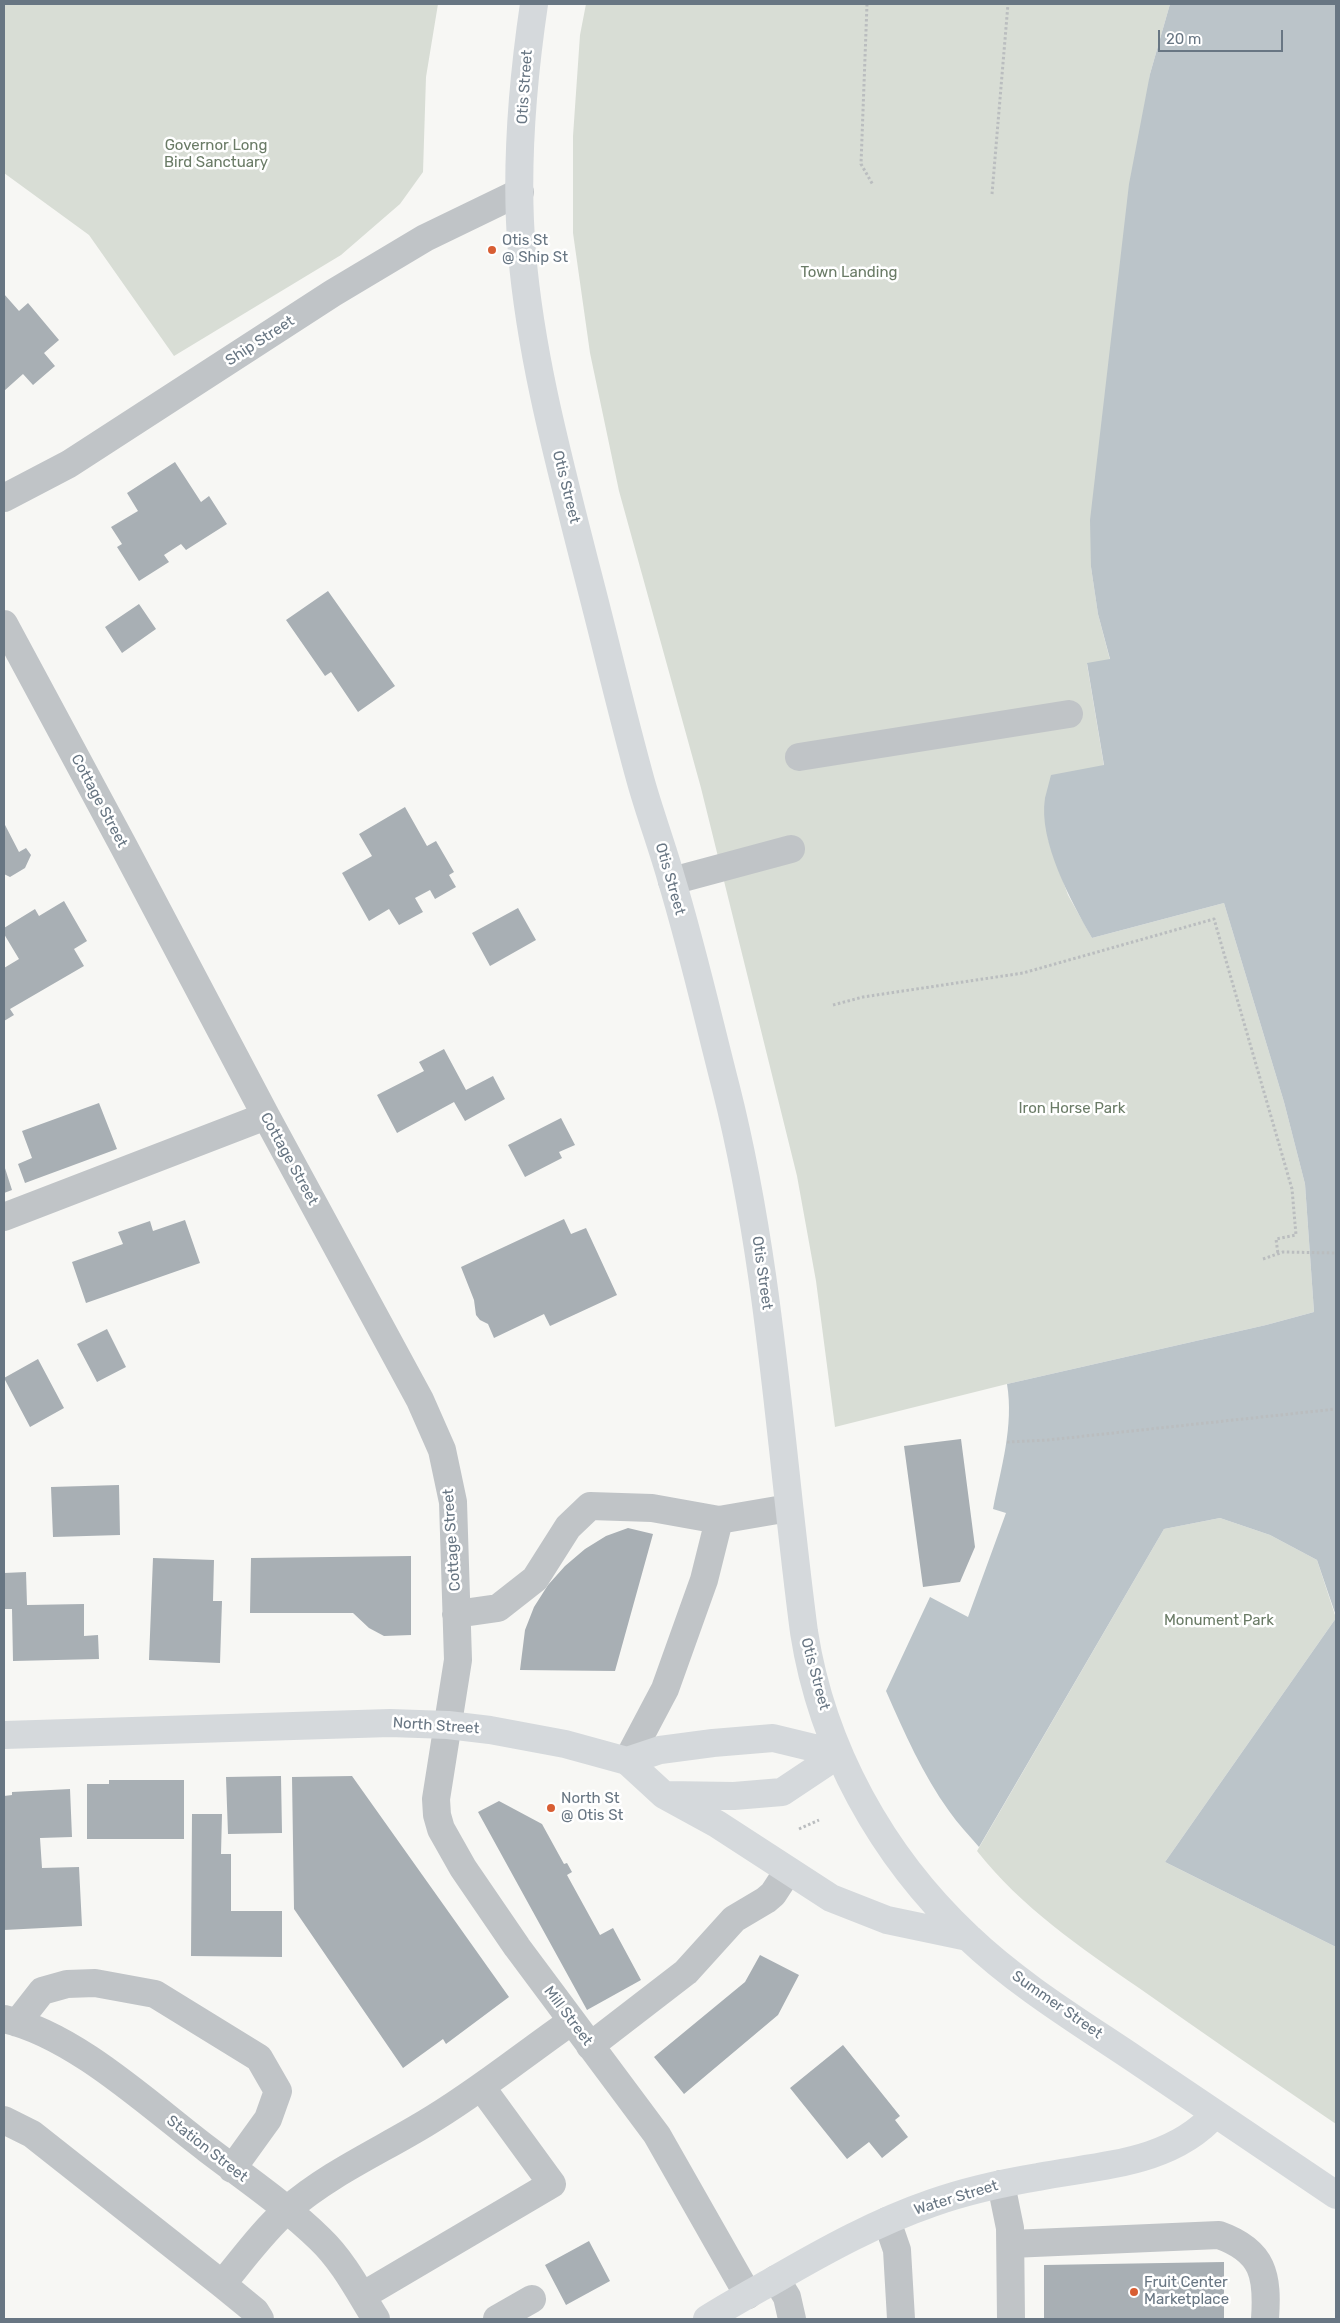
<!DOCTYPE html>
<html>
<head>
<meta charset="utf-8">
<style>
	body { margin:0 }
	#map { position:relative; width:1340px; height:2323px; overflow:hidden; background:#f7f7f4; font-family:Rubik,sans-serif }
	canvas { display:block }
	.frame { position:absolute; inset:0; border:5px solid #687683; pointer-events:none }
	.scale { position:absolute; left:1158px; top:30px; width:125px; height:22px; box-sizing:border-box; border:2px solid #687683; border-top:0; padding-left:6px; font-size:15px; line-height:18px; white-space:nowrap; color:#687683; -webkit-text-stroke:4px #fff; paint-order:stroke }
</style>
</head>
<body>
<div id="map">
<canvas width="1340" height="2323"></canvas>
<div class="frame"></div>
<div class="scale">20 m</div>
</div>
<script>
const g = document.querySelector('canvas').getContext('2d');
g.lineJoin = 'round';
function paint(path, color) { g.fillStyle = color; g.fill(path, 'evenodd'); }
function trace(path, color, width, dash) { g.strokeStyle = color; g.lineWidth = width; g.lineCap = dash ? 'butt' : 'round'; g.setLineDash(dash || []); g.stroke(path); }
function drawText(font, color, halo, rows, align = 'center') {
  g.font = font + ' Rubik,sans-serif'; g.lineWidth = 5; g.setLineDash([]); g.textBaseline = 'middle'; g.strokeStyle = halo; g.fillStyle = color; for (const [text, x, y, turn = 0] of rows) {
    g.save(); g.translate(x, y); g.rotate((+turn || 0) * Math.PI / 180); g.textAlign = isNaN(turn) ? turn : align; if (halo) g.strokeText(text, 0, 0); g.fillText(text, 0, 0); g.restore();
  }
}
paint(new Path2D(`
	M 4,4 L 438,4 L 426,77 L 423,172 L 400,204 L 341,255 L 174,356 L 89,235 L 4,173 Z
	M 586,4 L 1170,4 L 1150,74 L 1091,567 L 1098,614 L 1110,660 L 1087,664 L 1104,766 L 1048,839 L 1068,895 L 1092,938 L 1224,903 L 1284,1102 L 1305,1184 L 1314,1312 L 1266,1325 L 1007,1384 L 835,1427 L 816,1281 L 797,1176 L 701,788 L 619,491 L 590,353 L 573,233 L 573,136 L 580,35 Z
	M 1220,1518 L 1270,1535 L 1317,1560 L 1336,1618 L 1165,1862 L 1336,1947 L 1336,2124 C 1270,2079 1204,2034 1139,1988 C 1081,1948 1021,1907 977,1851 L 1164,1529 Z`), '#d8ddd5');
paint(new Path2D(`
	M 1170,4 L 1336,4 L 1336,1616 L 1317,1560 L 1270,1535 L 1220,1518 L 1164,1529 L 979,1847 C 969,1835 958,1824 949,1811 C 923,1775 904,1732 886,1691 L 930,1597 L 968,1617 L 1006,1513 L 993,1509 C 1001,1468 1014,1426 1007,1384 L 1266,1325 L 1314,1312 L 1305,1184 L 1284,1102 L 1224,903 L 1092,938 C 1071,901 1038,841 1045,798 C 1047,790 1049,783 1051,775 L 1104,765 L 1087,663 L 1110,659 L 1098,614 L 1091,567 L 1090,520 L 1129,184 L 1150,74 Z
	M 1336,1618 L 1336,1947 L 1165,1862 Z`), '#bbc4c9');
paint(new Path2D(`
	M 4,294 L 19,311 L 28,303 L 59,340 L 44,353 L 55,366 L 33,385 L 23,374 L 4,391 Z
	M 175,462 L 201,502 L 209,496 L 227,524 L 186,550 L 181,544 L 164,555 L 169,562 L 139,581 L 117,547 L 122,544 L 111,527 L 138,511 L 127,493 Z
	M 328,591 L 395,686 L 358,712 L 331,672 L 325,676 L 286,620 Z
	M 139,604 L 156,629 L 122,653 L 105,627 Z
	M 405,807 L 427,846 L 436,841 L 454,872 L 449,875 L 456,887 L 435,899 L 430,890 L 415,898 L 423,912 L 399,925 L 389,909 L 369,921 L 342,873 L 372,856 L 359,834 Z
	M 4,823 L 19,852 L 26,848 L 31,855 L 25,868 L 10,877 L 4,874 Z
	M 64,901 L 87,941 L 74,949 L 84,966 L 10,1009 L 14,1015 L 4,1021 L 4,968 L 19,959 L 4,934 L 4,928 L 35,909 L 39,916 Z
	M 518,908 L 536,940 L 490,966 L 472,933 Z
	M 444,1049 L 466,1090 L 493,1076 L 505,1099 L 465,1121 L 454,1102 L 397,1133 L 377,1095 L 424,1071 L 419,1062 Z
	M 99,1103 L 117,1149 L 25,1183 L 18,1164 L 32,1158 L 22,1131 Z
	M 561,1118 L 575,1145 L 559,1152 L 562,1158 L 525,1177 L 508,1145 Z
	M 4,1165 L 12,1190 L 4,1193 Z
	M 564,1219 L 571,1234 L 586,1228 L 617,1295 L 550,1326 L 544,1314 L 494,1338 L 488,1324 L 480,1320 L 476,1315 L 474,1300 L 461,1267 Z
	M 185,1220 L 200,1263 L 86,1303 L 72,1262 L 123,1244 L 118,1232 L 150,1221 L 153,1231 Z
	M 107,1329 L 126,1367 L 97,1382 L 77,1344 Z
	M 38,1359 L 64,1408 L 30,1427 L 4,1378 Z
	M 961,1439 L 975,1547 L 960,1582 L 923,1587 L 904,1446 Z
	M 119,1485 L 120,1535 L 53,1537 L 51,1487 Z
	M 628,1528 L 653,1534 L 615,1671 L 520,1670 L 525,1630 L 534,1607 L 548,1585 L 565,1566 L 585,1549 L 606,1536 Z
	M 411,1556 L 411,1635 L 384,1636 L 369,1628 L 353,1613 L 250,1613 L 251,1558 Z
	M 153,1558 L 214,1560 L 213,1601 L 222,1601 L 220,1663 L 149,1660 Z
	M 26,1572 L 27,1605 L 84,1604 L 84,1636 L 98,1635 L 99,1659 L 13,1661 L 12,1609 L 4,1609 L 4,1573 Z
	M 281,1776 L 282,1833 L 228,1834 L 226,1777 Z
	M 352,1776 L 509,1997 L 446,2044 L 443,2039 L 403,2068 L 294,1909 L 292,1777 Z
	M 109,1780 L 184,1780 L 184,1839 L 87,1839 L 87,1784 L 109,1784 Z
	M 70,1789 L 72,1837 L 40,1838 L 42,1868 L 79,1867 L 82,1926 L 4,1930 L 4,1796 L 12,1795 L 12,1792 Z
	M 499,1801 L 542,1824 L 564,1864 L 567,1863 L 572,1872 L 567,1875 L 600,1935 L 613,1928 L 641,1980 L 587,2010 L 478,1812 Z
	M 192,1814 L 222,1814 L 221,1854 L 231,1854 L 231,1911 L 282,1911 L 282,1957 L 191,1956 Z
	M 760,1955 L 799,1975 L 778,2015 L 684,2094 L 654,2057 L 745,1982 Z
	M 843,2045 L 900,2116 L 895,2120 L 908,2137 L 882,2158 L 869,2142 L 847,2159 L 790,2088 Z
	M 589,2241 L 610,2281 L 566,2305 L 545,2265 Z
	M 1224,2262 L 1224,2319 L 1044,2319 L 1044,2265 Z`), '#a8afb4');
trace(new Path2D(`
	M 867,4 L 861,164 L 873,185
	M 992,194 L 1008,4
	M 833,1005 L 863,997 L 1023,973 L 1214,919 L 1292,1189 L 1296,1235 L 1276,1239 L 1278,1254
	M 1263,1259 L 1283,1252 L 1336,1253
	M 1007,1442 L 1048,1440 L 1336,1409
	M 799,1829 L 819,1820`), '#babdbf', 3, [2.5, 2.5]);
trace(new Path2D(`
	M 4,498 L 69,464 L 333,293 L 425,238 L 520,192
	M 4,624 L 124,847 L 266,1116 L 420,1400 L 442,1450 L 453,1502 L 458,1660 L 436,1799 L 437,1815 L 441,1829 L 463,1868 L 517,1947 L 657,2135 L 748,2295
	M 799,757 L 1069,714
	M 672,881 L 791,849
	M 4,1217 L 266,1116
	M 456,1614 L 498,1608 L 535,1579 L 568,1527 L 590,1506 L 652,1508 L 719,1520 L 789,1508
	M 627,1761 L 665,1689 L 704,1580 L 719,1520
	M 4,2019 C 75,2035 149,2105 207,2149 C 245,2178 285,2205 320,2239 C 344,2262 359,2292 376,2319
	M 17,2023 L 42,1991 L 67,1984 L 95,1983 L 155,1994 L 259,2058 L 278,2091 L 268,2119 L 232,2169
	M 590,2046 L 686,1972 L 734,1919 L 766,1900 L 773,1894 L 788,1871
	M 4,2120 L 32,2134 L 222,2284 L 255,2311 L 260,2319
	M 1001,2184 L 1010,2228 L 1011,2319
	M 887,2221 L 897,2250 L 901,2319
	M 1011,2244 L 1219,2235 C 1264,2251 1268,2276 1265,2319
	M 776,2279 L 787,2297 L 792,2319
	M 222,2284 C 243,2259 263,2231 287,2210 C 328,2174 380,2151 426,2123 C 477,2093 523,2055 572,2021
	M 362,2296 L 552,2184 L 482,2088
	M 497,2319 L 532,2299`), '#c0c4c7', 28);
trace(new Path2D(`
	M 534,4 C 522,85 515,171 522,253 C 531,359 559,461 585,564 C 604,636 621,710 641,782 C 650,814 662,846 671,878 C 692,947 708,1018 726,1088 C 771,1266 780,1450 804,1632 C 822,1748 882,1856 967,1936 C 1017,1984 1078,2021 1136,2060 C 1202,2105 1269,2150 1336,2195
	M 4,1735 L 390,1723 L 448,1725 L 490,1730 L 565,1744 L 627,1761 L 664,1795 L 717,1824 L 831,1898 L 887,1920 L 968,1937
	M 627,1761 L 660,1750 L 713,1743 L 773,1738 L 839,1754
	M 666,1795 L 734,1796 L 782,1792 L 839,1754
	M 707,2319 C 729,2305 753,2292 776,2279 C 826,2250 877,2222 932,2203 C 966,2191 1002,2183 1038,2177 C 1100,2165 1171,2164 1215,2114`), '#d5d9dc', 28);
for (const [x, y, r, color] of [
	[492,250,5,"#d85e33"],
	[551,1808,5,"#d85e33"],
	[1134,2292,5,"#d85e33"]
]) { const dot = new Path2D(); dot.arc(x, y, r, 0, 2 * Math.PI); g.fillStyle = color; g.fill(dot); trace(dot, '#fff', 2); }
drawText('15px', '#687683', '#fff', [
	["Otis Street",525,87,-86],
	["Ship Street",260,341,-33],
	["Otis Street",566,487,76],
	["Cottage Street",99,801,62],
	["Otis Street",670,879,74],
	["Cottage Street",289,1159,61],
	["Otis Street",762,1273,82],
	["Cottage Street",452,1540,-94],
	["Otis Street",815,1674,75],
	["North Street",436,1726,4],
	["Summer Street",1057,2005,35],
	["Mill Street",568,2016,53],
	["Station Street",207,2149,38],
	["Water Street",956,2198,-17]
]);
drawText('15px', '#6a7b66', '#fff', [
	["Governor Long",216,146],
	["Bird Sanctuary",216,163],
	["Town Landing",849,273],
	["Iron Horse Park",1072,1109],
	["Monument Park",1219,1621]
]);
drawText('15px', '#687683', '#fff', [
	["Otis St",502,241],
	["@ Ship St",502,258],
	["North St",561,1799],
	["@ Otis St",561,1816],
	["Fruit Center",1144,2283],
	["Marketplace",1144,2300]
], 'left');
</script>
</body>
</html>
